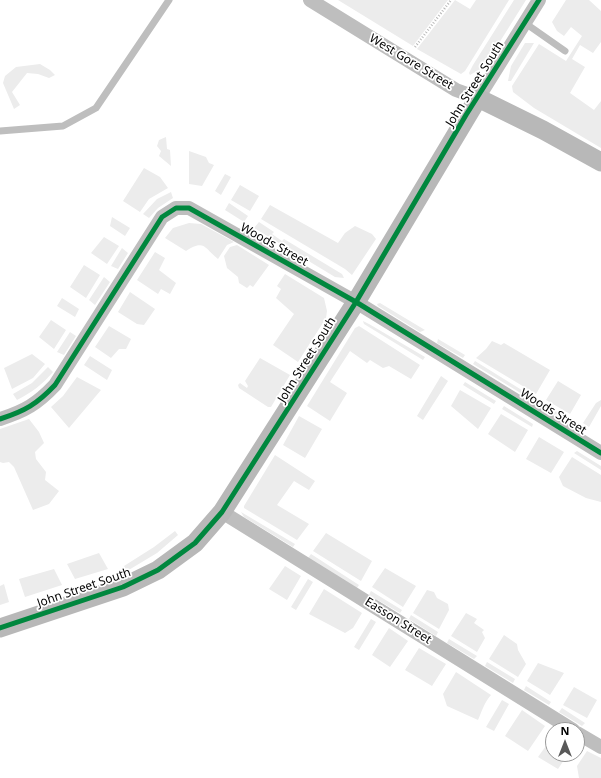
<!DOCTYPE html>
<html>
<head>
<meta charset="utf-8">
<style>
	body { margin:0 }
	#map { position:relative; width:601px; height:778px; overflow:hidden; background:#fff; font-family:"Noto Sans",sans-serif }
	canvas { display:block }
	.north { position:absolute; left:545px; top:722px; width:40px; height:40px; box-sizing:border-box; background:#fff; border:1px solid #999; border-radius:50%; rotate:0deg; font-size:11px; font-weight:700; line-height:16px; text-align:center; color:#000 }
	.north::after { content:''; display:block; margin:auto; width:14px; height:18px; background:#595959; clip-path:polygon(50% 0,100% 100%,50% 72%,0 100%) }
</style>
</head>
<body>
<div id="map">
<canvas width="601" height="778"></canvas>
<div class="north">N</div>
</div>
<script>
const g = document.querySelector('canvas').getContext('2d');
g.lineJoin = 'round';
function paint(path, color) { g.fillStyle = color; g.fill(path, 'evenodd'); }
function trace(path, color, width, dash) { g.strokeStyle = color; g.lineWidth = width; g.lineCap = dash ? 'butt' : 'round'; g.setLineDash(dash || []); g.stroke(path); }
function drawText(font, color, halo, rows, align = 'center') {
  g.font = font + ' "Noto Sans",sans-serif'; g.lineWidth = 3.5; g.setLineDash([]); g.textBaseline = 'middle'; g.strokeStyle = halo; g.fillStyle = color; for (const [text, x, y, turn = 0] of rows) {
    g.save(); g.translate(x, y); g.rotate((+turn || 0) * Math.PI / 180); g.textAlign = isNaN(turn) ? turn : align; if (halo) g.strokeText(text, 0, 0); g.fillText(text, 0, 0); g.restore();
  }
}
paint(new Path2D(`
	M 338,0 L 448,0 L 413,46 Z
	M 455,0 L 470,9 L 476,0 L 509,0 L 465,71 L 461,74 L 417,49 Z
	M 514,0 L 526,0 L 484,67 L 470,75 L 469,73 L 473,65 Z
	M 566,0 L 589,0 L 601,11 L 601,42 L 593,53 L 580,45 L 572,59 L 585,67 L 570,93 L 594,110 L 601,101 L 601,148 L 534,108 L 513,92 L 512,86 L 539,44 L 566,61 L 582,36 L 571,27 L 564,36 L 557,31 L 552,22 Z
	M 525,43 L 534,43 L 511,81 L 508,81 L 511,66 Z
	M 40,64 L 50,70 L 55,75 L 49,78 L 38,74 L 27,73 L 12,92 L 20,105 L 14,109 L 3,83 L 5,76 L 16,67 Z
	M 166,137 L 167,149 L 170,150 L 171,166 L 159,156 L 161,151 L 157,146 L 159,140 Z
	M 189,151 L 206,157 L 209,163 L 214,165 L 202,186 L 189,184 Z
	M 144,168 L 160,177 L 168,188 L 149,199 L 140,212 L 123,201 Z
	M 225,174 L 231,177 L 221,195 L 215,191 Z
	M 240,185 L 259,196 L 250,211 L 231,200 Z
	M 171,192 L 173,198 L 158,208 L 149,218 L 143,214 L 157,199 Z
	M 229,203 L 248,216 L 244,222 L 225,210 Z
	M 270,205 L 338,243 L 345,233 L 355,226 L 372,234 L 376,239 L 352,275 L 345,269 L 261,219 Z
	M 112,217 L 130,228 L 125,236 L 110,226 Z
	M 259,222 L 274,232 L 272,234 L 282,241 L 284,239 L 342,274 L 344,278 L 335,277 L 254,228 Z
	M 189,223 L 201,224 L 234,242 L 227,245 L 218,259 C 204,248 205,239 186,251 L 165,238 L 173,228 Z
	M 104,237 L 119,246 L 107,264 L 91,253 Z
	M 237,245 L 269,265 L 253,287 L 250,285 L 247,288 L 239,283 L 238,277 L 227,268 L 224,256 L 230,247 Z
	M 122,248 L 128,253 L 118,269 L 111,266 Z
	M 155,252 L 165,258 L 159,270 L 176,283 L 170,294 L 161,289 L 158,294 L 137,280 Z
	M 84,265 L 100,275 L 86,298 L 70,287 Z
	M 285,274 L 324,298 L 327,311 L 326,318 L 298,362 L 273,345 L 294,314 L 276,298 L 281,289 L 277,286 Z
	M 104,277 L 110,282 L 95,305 L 89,300 Z
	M 130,292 L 155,309 L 144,325 L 137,324 L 118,312 Z
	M 62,298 L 79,309 L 75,317 L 57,306 Z
	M 380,303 L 425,330 L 420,332 L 378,306 L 377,304 Z
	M 51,320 L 66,330 L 54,349 L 39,337 Z
	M 363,321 L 369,324 L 425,357 L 423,360 L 364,324 Z
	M 109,326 L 131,339 L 126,349 L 119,349 L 111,358 L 95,347 Z
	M 359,326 L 420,365 L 411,379 L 389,366 L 383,368 L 370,360 L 367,363 L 350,351 L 330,382 L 347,393 L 330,421 L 307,406 L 355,328 Z
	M 70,332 L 76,336 L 64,355 L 57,352 Z
	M 438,339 L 465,355 L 463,358 L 437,343 Z
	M 492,341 L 501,345 L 504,343 L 550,370 L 536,394 L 476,358 L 486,349 Z
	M 32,354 L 45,364 L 33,378 L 12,389 L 4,368 Z
	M 90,356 L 112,370 L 107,380 L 84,365 Z
	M 260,358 L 290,375 L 271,407 L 268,407 L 239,388 L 238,385 L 240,383 L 247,388 L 248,386 L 245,381 Z
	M 475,361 L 533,397 L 532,400 L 473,364 Z
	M 48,367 L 53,372 C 43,384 31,393 17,400 L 13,394 L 32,383 Z
	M 441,376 L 448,381 L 423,420 L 417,416 Z
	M 77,377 L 101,390 L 69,428 L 51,407 L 63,396 Z
	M 558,381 L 581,395 L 570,414 L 546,400 Z
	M 465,382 L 496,401 L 494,404 L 463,385 Z
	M 460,390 L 491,408 L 478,429 L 451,406 Z
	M 601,400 L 601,406 L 589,427 L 583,423 L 596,403 Z
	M 544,404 L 568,419 L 566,422 L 542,407 Z
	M 504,406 L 533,424 L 532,427 L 502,409 Z
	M 501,414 L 528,430 L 515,452 L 488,434 Z
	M 299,416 L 322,429 L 305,458 L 283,445 Z
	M 29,419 L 39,432 L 44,443 L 35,452 L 36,459 L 46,472 L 45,480 L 59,491 L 49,504 L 33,510 L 14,467 L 9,462 L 3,463 L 0,462 L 0,429 Z
	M 539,437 L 564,452 L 551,473 L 526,459 Z
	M 577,451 L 601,466 L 601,470 L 574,453 Z
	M 275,455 L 315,481 L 309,490 L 294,481 L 277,505 L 309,524 L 297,540 L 244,508 L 244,506 Z
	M 572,457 L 601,475 L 601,502 L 586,498 L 563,486 L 559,477 Z
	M 241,512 L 295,544 L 293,547 L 244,517 Z
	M 175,531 L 178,535 L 157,553 L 127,571 L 124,566 L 154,547 Z
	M 326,533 L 372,561 L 361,581 L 313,551 Z
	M 99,553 L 108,569 L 75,579 L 67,564 Z
	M 311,554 L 359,585 L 357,588 L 308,558 Z
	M 285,566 L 301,576 L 287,600 L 269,589 Z
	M 385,568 L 416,586 L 403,607 L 372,587 Z
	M 54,569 L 62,585 L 25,597 L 19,579 Z
	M 308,579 L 313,582 L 296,610 L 291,607 Z
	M 4,584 L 9,602 L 0,605 L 0,586 Z
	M 324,589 L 362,613 L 353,628 L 345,633 L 309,614 Z
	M 427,590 L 434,592 L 437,598 L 448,604 L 449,610 L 439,629 L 413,613 Z
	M 371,591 L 402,610 L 400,613 L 369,595 Z
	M 466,613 L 477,619 L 474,623 L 484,630 L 482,632 L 485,638 L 477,652 L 451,636 Z
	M 411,615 L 438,632 L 436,636 L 409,619 Z
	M 371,619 L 376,622 L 359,650 L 354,647 Z
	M 389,628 L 408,641 L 390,667 L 372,655 Z
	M 504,635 L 517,644 L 518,650 L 526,664 L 518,677 L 489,659 Z
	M 449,639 L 477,656 L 474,659 L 447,643 Z
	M 419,648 L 446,664 L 432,686 L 405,670 Z
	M 487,662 L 515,679 L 513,683 L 485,666 Z
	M 538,663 L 564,673 L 550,695 L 527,681 Z
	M 456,672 L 491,695 C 484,703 482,711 478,720 L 447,706 L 443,694 Z
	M 526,686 L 551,702 L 549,705 L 524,690 Z
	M 574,687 L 597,700 L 587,718 L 563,705 Z
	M 502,700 L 509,704 L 494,731 L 486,727 Z
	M 562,708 L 585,723 L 582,726 L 559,712 Z
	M 522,710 L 545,726 L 528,751 L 505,736 Z
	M 553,736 L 553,754 L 568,754 L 558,769 L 538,757 Z
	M 587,751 L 601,758 L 601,778 L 579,778 L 577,766 Z`), '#ececec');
trace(new Path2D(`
	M 415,47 L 451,0`), '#b9b9b9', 2.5, [1, 2]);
trace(new Path2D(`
	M 525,23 L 565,51
	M 0,131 L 63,126 L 96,108 L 169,0`), '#bebebe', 7);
trace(new Path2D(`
	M 310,0 L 456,90 L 478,98 L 539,0
	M 0,419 C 25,411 37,404 55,385 L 162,217 L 176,208 L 189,208 L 356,302 L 601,453
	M 222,512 L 573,730
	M 577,733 L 601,747`), '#bebebe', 14);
trace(new Path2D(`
	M 0,628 L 123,587 L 158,570 L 195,543 L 222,512 L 308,377 L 356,302 L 478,98 L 543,130 L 601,162`), '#b8b8b8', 19);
trace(new Path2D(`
	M 0,419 C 25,411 37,404 55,385 L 162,217 L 176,208 L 189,208 L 356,302 L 601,453
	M 0,628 L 123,587 L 158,570 L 195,543 L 222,512 L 356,302 L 466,115 L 539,0`), '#00873e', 5);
drawText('12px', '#000', '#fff', [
	["West Gore Street",411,62,31],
	["John Street South",475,84,-58],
	["Woods Street",274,245,29],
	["John Street South",307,360,-58],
	["Woods Street",553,412,32],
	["John Street South",84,588,-19],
	["Easson Street",398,621,32]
]);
</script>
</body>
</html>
